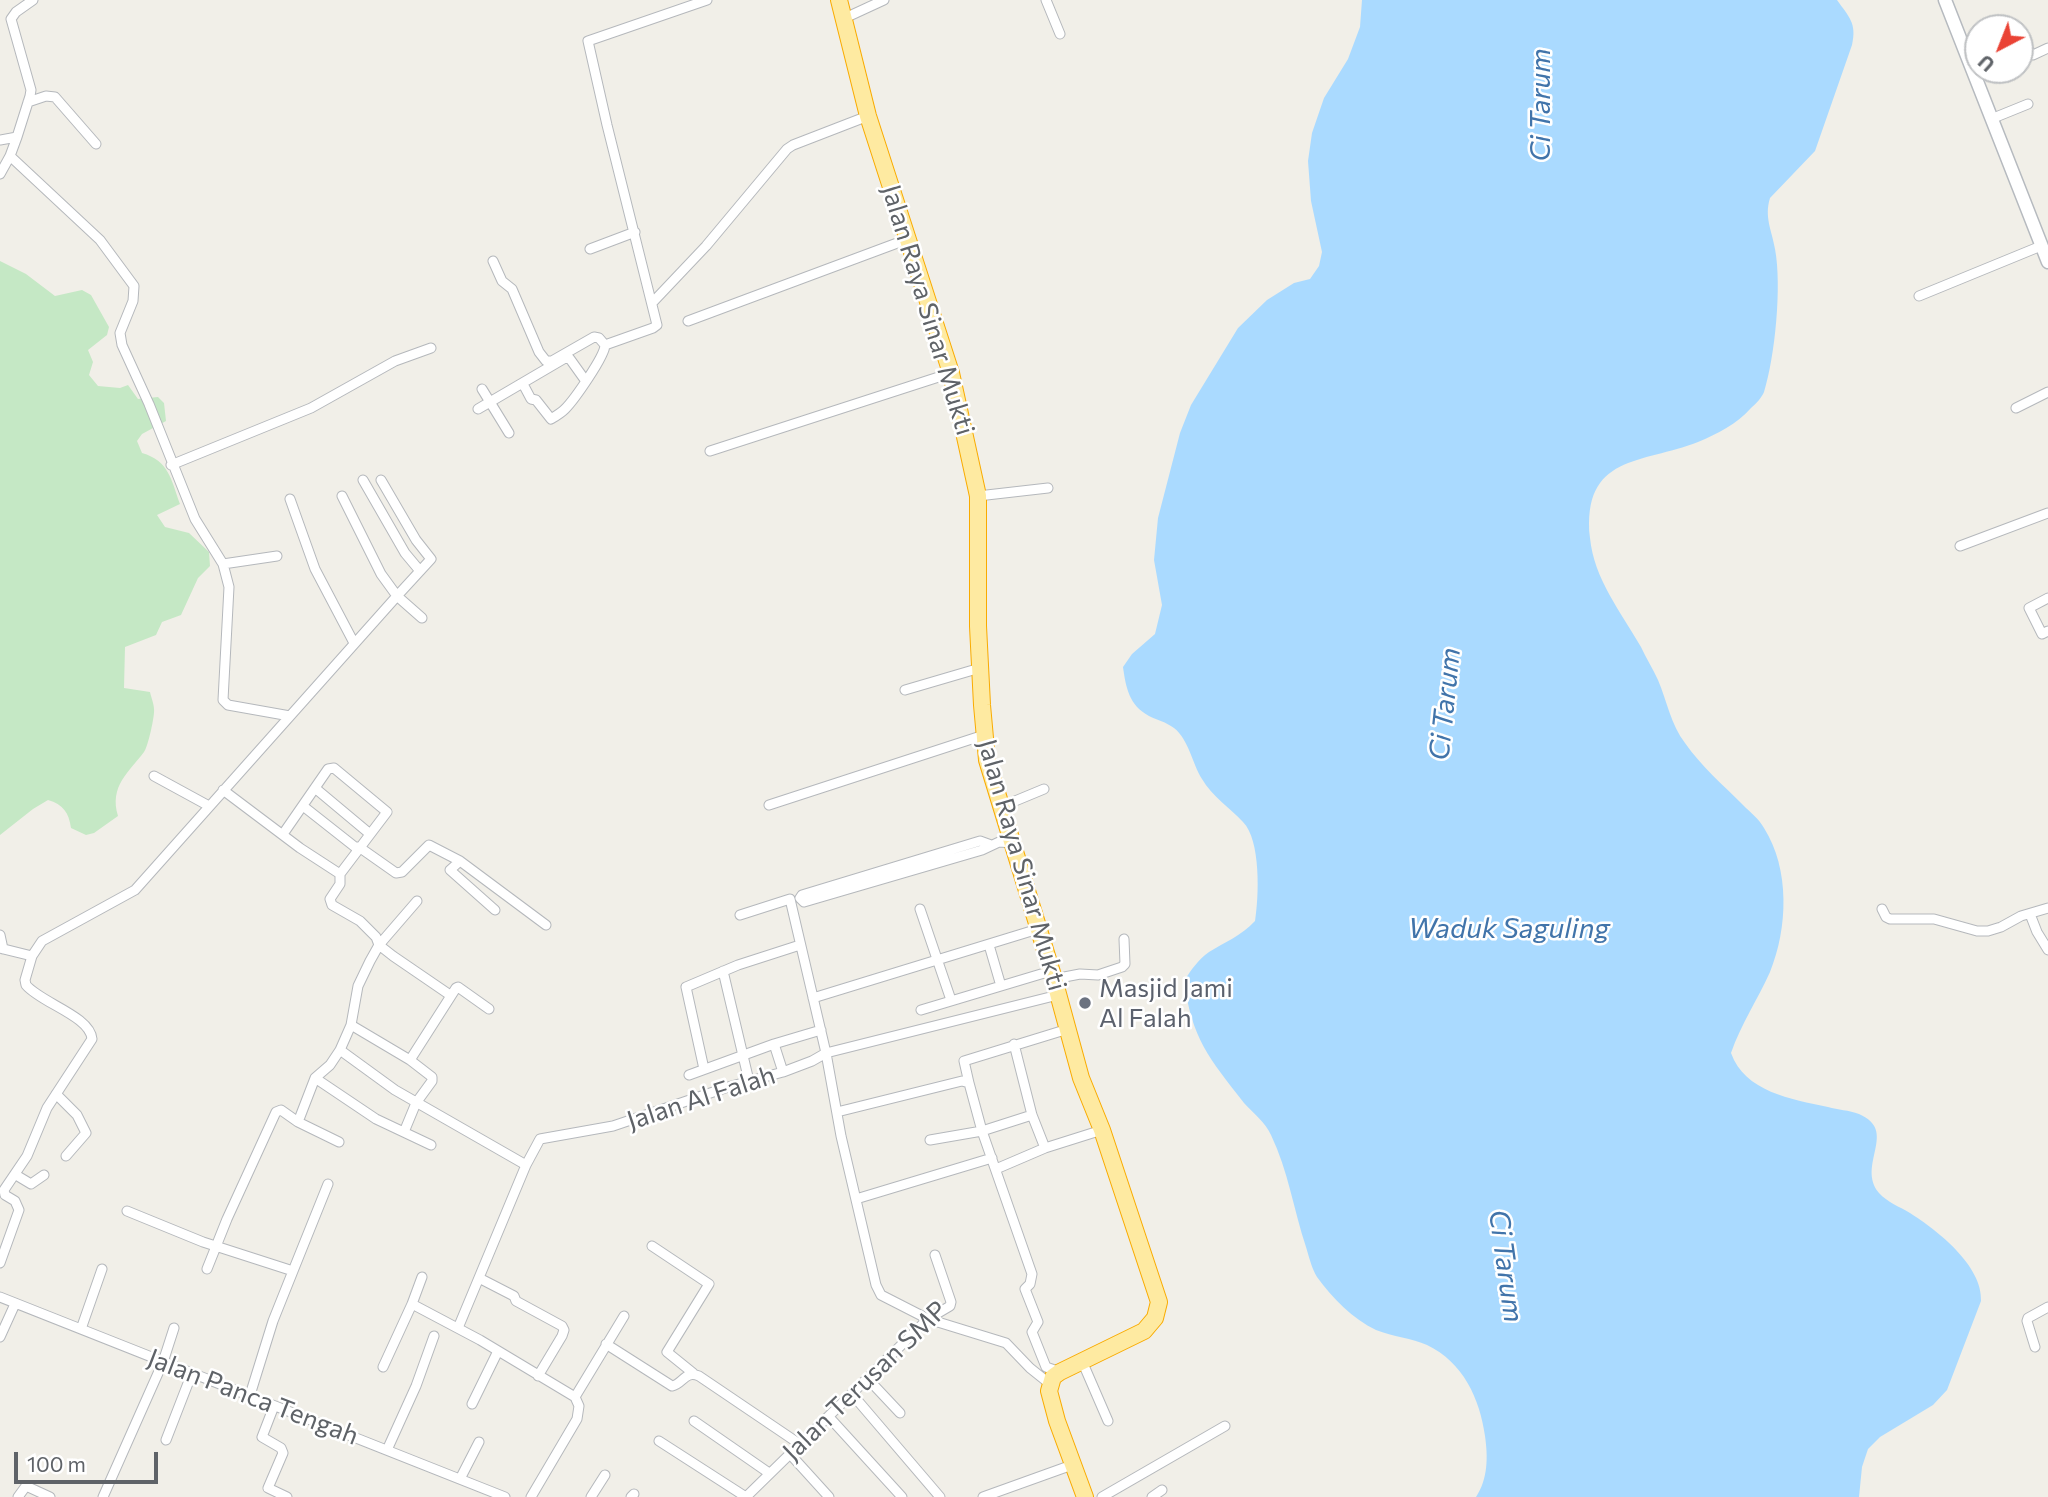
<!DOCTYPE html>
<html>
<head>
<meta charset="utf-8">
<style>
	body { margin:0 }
	#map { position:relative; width:2048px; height:1497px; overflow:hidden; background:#f1efe8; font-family:Commissioner,sans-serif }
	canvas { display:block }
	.north { position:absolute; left:1964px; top:14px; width:70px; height:70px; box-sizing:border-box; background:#fff; border:2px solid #bfc1c3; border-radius:50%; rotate:222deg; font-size:19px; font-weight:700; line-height:28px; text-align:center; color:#5f6368 }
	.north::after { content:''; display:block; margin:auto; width:24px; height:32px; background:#ea4335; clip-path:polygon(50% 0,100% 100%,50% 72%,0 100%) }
	.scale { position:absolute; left:14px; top:1452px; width:144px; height:32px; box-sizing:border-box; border:4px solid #5f6368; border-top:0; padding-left:9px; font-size:21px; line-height:24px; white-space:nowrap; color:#5f6368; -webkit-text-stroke:5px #fff; paint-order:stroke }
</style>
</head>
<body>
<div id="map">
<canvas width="2048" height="1497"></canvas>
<div class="north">U</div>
<div class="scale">100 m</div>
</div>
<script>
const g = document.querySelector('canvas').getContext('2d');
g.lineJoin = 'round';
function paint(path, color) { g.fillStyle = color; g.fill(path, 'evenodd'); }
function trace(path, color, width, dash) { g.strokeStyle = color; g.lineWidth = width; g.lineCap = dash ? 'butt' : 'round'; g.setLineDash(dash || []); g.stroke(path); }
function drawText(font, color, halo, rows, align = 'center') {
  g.font = font + ' Commissioner,sans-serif'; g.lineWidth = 5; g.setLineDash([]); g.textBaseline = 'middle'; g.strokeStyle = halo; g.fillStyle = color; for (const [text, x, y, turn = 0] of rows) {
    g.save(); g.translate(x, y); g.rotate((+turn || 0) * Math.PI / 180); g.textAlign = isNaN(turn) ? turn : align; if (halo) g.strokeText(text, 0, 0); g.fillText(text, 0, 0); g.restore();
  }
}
paint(new Path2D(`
	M 0,261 L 26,274 L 55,296 L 82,290 L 91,295 L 109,327 L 107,335 L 88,350 L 93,362 L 89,375 L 98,386 L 120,388 L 128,385 L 138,399 L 158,397 L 164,403 L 166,421 L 142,434 L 137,441 L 142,453 C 169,461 171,479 180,504 L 157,515 L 165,527 L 189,533 L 209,552 L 210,566 L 198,578 L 181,615 L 162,622 L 156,635 L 125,647 L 124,688 L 150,692 C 151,697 154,704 154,709 C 155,715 148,747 144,752 C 129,772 109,786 118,816 L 94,833 L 86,835 L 71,828 C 69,813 63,804 48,800 L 33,809 L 0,835 Z`), '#c5e8c5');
paint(new Path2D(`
	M 1362,0 L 1837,0 C 1849,17 1857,23 1852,45 L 1815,151 L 1770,198 C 1764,217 1772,231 1775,249 C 1782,286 1775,357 1764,392 C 1762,397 1756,404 1751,408 C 1737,424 1717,434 1698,442 C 1642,464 1582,454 1590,538 C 1594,579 1621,612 1641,647 C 1646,658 1653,669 1658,680 C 1667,701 1671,725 1685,743 C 1701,766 1723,785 1743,805 C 1750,812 1759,819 1764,828 C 1790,869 1788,928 1770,972 C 1758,999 1741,1024 1731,1053 C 1745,1092 1791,1099 1828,1107 C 1838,1110 1849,1110 1859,1114 C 1899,1131 1856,1165 1879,1193 C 1887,1202 1900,1207 1910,1213 C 1937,1230 1983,1266 1981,1301 L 1947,1390 L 1933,1405 L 1880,1437 L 1868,1449 L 1862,1467 L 1859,1497 L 1476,1497 C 1488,1479 1488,1457 1485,1436 C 1480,1399 1463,1362 1427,1345 C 1412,1338 1393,1337 1376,1330 C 1353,1319 1332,1298 1317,1277 C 1312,1269 1309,1257 1306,1247 C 1294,1211 1288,1170 1271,1135 C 1265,1122 1254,1114 1244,1103 C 1209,1058 1192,1039 1184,981 C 1191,970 1198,960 1209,952 C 1225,942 1241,936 1255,921 C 1259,897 1261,840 1243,822 C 1230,808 1212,796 1202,779 C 1192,763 1189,740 1174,728 C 1166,722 1157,720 1149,716 C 1129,705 1126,688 1123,667 L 1132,654 L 1155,634 L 1162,605 L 1154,560 L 1158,518 L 1180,433 L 1191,405 L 1238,328 L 1267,300 L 1294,283 L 1310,279 L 1319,266 L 1322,252 L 1311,201 L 1308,161 L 1312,133 L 1324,98 L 1348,59 L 1360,27 Z`), '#aadaff');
const minor = new Path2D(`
	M 1046,0 L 1060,34
	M 845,18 L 884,0
	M 2020,48 L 2026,45 L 2031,54 L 2033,55 L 2048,48
	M 28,102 L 46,96 L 55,97 L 96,144
	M 1991,119 L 2028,104
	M 17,137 L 10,156 L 100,240 L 134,286 L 133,301 L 120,333 L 122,345 L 149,404 L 195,519 L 223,564 L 229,587 L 223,700 L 228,705 L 290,716
	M 0,140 L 17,137 L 30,96 L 31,90 L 11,19 L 16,12 L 33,0
	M 0,174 L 10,156
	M 590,249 L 635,232
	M 493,261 L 502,281 L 512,289 L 539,352 L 546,361 L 552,361 L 594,337 L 599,338 L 605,345 C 605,356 574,400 565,409 C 561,413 556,416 551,419 L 536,400 L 531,399 L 523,384
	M 1919,296 L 2041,246
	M 652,303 L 706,246 L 787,149 L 793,145 L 868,116
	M 688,321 L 908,239
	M 605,345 L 653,328 L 657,325 L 607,125 L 588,41 L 707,0
	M 482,389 L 509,433
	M 2016,408 L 2048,392
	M 478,409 L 565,358 L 570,359 L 585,380
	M 710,451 L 951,373
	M 171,465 L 311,408 L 395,361 L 431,348
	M 363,480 L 405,553 L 420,571
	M 342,496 L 381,574 L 397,596 L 431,559 L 416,540 L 381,480
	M 978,496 L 1048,488
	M 290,499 L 315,569 L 354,643
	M 1960,546 L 2048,513
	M 223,564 L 277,556
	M 2048,598 L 2029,608 L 2042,634 L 2048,631
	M 905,690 L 980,668
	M 154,776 L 209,806
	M 315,788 L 370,834
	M 223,790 L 300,848 L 340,874 L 340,884 L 330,899 L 332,905 L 360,921 L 376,937 L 379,945 L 393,956 L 450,995
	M 769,805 L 984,735
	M 303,806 L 355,847 L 359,847 L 396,873 L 402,872 L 429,845 L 460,861
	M 1003,806 L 1044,789
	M 283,834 L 328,769 L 334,768 L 387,812 L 340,874
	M 991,845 L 980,841 L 802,895 L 800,898 L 804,902 L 982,850 L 999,842 L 1013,843
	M 920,909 L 951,1000
	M 1882,909 L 1886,917 L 1890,919 L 1934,919 L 1977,931 L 1988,931 L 2001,927 L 2021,916 L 2048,908
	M 495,910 L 450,870 L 460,861 L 546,925
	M 2030,914 L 2037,932 L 2048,950
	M 740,915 L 790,899 L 826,1053 L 841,1136 L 876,1285 L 881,1295 L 928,1319 L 1006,1343 L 1030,1368 L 1050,1384
	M 0,935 L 3,949
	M 989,945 L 1001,986
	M 0,948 L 32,956
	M 723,971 L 749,1081
	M 1054,979 L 1080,974 L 1098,975 L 1122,967 L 1125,964 L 1124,939
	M 813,998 L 1038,929
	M 921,1010 L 1051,971
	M 351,1025 L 410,1060 L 456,988 L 458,987 L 489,1009
	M 774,1044 L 783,1072
	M 1014,1044 L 1032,1115 L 1045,1148
	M 340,1050 L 395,1090 L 526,1165
	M 704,1069 L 686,987 L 738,965 L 800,945
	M 689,1075 L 774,1044 L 821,1030
	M 315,1078 L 376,1119 L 431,1145
	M 969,1083 L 982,1131 L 1032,1274 L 1030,1284 L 1025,1289 L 1038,1322 L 1032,1332 L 1046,1367 L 1060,1372
	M 56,1094 L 77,1115 L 86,1133 L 66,1156
	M 837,1112 L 962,1081 L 969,1083 L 964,1061 L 1068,1029
	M 298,1122 L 339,1142
	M 404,1132 L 416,1103 L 432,1081 L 432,1077 L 410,1060
	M 930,1140 L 982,1131 L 1032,1115
	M 996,1169 L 1045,1148 L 1102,1130
	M 16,1175 L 31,1184 L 44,1175
	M 856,1199 L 992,1158
	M 127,1211 L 203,1242 L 293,1271 L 273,1321 L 250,1395
	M 652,1246 L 709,1284 L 667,1352 L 693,1373
	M 0,1263 L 19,1210 L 15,1201 L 5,1195 L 4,1190 L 27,1156 L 47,1108 L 92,1039 C 90,1016 41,1003 26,985 L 25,980 L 32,956 L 42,941 L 135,890 L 397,596 L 422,618
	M 207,1269 L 227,1219 L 276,1112 L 281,1110 L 298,1122 L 315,1078 L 330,1065 L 340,1050 L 351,1025 L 358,986 L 370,961 L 379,945 L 417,901
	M 293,1271 L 328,1184
	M 479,1278 L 514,1296 L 516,1301 L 562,1326 L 564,1330 L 562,1336 L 538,1376
	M 0,1297 L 505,1497
	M 412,1304 L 422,1277
	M 458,1328 L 526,1165 L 540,1139 L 613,1126 L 728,1087 L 783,1072 L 812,1061 L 826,1053 L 1058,995
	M 81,1329 L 102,1269
	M 0,1337 L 15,1304
	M 606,1344 L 672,1386 C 683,1384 685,1370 699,1376 L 801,1445
	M 2035,1347 L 2027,1321 L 2028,1318 L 2048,1307
	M 1082,1361 L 1108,1421
	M 383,1367 L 412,1304 L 480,1340 L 575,1397 L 579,1406 L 577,1419 L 531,1497
	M 868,1379 L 900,1413
	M 852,1394 L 940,1497
	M 575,1397 L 624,1316
	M 472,1404 L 498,1351
	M 274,1406 L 262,1437 L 281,1448 L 283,1453 L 268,1488 L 287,1497
	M 829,1417 L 902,1497
	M 694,1421 L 769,1473
	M 166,1440 L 192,1373
	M 659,1441 L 746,1497 L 928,1319 L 950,1306 L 951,1302 L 935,1255
	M 387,1450 L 416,1386 L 434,1336
	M 790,1454 L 829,1497
	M 460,1479 L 479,1442
	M 18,1497 L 26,1486 L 50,1497
	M 103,1497 L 163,1362 L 174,1328
	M 591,1497 L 605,1475
	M 631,1497 L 634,1494
	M 983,1497 L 1072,1465
	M 1102,1497 L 1225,1426
	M 1152,1497 L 1162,1490`);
const secondary = new Path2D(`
	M 1945,0 L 2048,262`);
const trunk = new Path2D(`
	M 839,0 L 868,116 L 951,373 L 978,496 L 978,626 L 982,705 L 987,760 L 1054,979 L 1081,1078 L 1102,1130 L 1159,1302 L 1155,1318 L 1144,1331 L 1060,1372 L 1053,1377 L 1049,1391 L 1057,1421 L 1085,1497`);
trace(minor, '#b5b8bc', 11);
trace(secondary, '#b6babf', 15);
trace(trunk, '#f9ab00', 18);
trace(minor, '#fff', 9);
trace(secondary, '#fff', 12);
trace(trunk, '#feeaa1', 16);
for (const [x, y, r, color] of [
	[1085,1003,7,"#6b7280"]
]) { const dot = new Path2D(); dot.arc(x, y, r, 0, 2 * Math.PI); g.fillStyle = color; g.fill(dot); trace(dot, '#fff', 2.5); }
drawText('26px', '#5f6368', '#fff', [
	["Jalan Raya Sinar Mukti",928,310,73],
	["Jalan Raya Sinar Mukti",1022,865,74],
	["Jalan Al Falah",701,1098,-18],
	["Jalan Terusan SMP",865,1381,-44],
	["Jalan Panca Tengah",253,1397,21]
]);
drawText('26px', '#5b616d', '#fff', [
	["Masjid Jami",1099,988],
	["Al Falah",1099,1018]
], 'left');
drawText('italic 28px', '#4174aa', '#fff', [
	["Ci Tarum",1541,105,-90],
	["Ci Tarum",1445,704,-84],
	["Waduk Saguling",1509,929],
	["Ci Tarum",1506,1266,82]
]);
</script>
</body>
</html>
